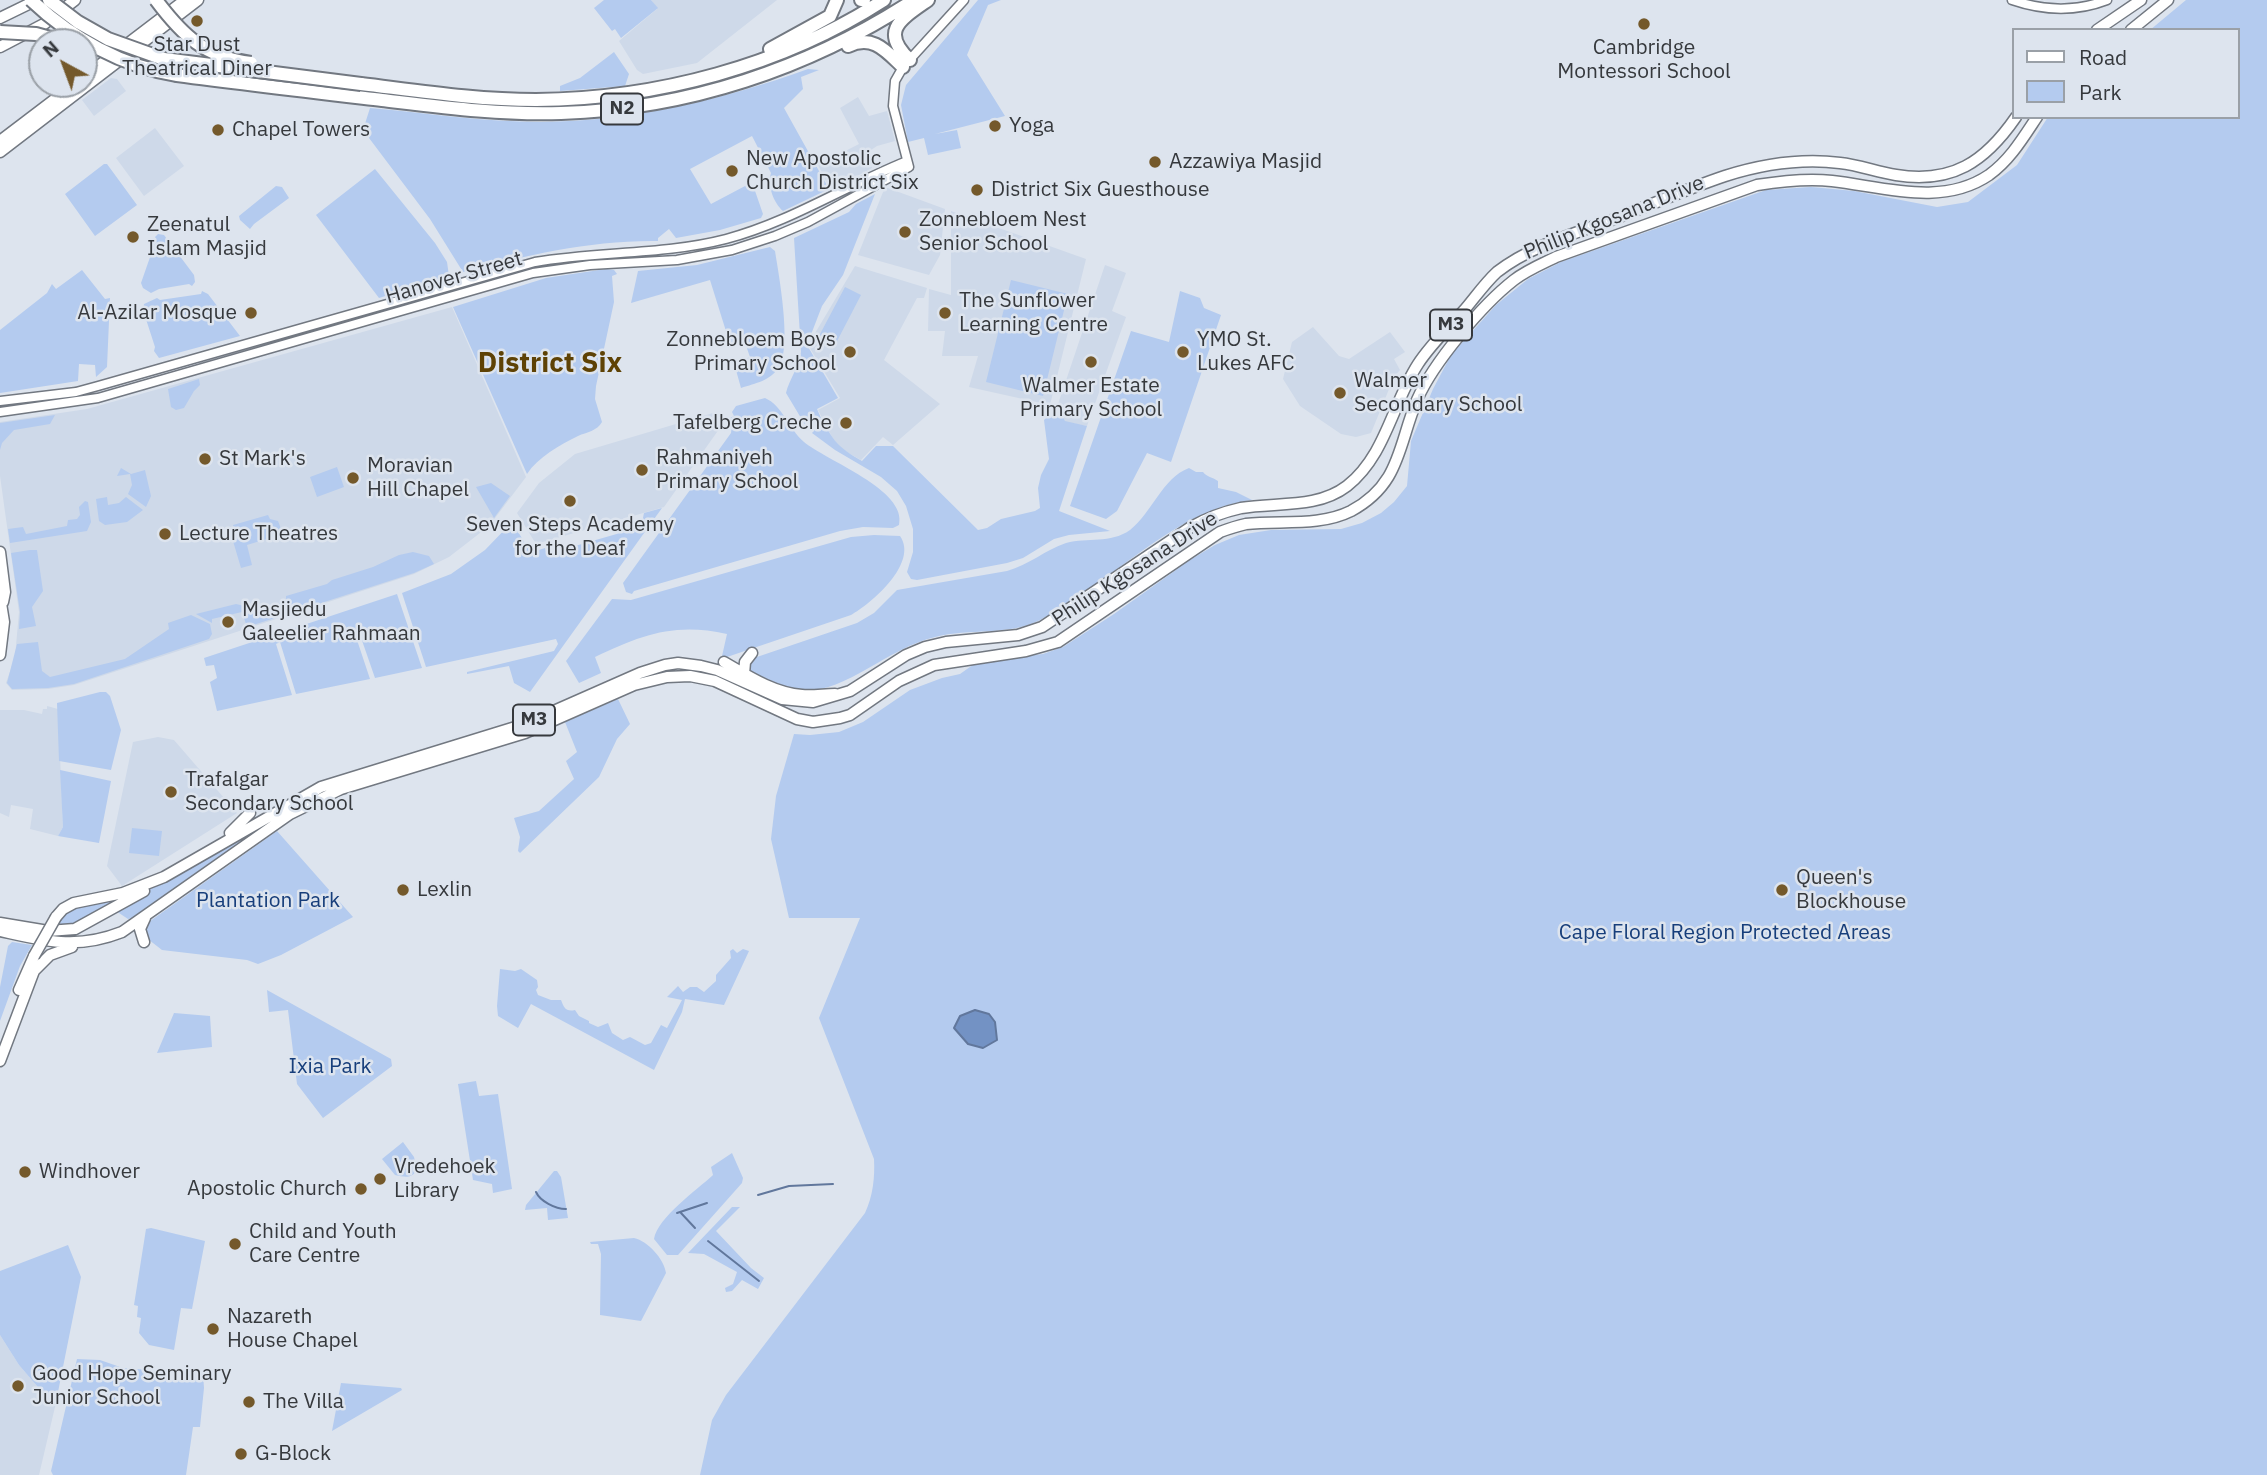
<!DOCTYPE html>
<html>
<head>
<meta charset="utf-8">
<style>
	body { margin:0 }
	#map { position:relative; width:2267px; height:1475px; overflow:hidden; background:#dde4ee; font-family:"IBM Plex Sans",sans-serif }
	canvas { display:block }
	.legend { position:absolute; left:2012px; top:28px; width:228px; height:91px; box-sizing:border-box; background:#dde4ee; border:2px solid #9aa0a7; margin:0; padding:9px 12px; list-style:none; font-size:21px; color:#36393d }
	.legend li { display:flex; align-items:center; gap:14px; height:35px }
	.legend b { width:35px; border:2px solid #9aa0a7 }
	.north { position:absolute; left:28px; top:28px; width:70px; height:70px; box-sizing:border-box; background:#dde4ee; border:2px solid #9aa0a7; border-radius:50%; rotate:319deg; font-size:19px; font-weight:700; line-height:28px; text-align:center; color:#36393d }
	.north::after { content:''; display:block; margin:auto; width:24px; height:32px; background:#74592b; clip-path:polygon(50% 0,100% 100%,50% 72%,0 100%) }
</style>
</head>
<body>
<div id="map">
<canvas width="2267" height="1475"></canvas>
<ul class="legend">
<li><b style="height:9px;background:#fff"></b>Road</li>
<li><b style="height:19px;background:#b4cbef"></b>Park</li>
</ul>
<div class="north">N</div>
</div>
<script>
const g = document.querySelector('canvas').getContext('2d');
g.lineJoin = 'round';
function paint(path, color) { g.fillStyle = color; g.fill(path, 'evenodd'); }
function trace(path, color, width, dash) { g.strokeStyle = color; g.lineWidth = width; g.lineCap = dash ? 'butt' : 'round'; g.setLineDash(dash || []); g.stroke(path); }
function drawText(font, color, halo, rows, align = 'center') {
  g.font = font + ' "IBM Plex Sans",sans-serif'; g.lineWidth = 5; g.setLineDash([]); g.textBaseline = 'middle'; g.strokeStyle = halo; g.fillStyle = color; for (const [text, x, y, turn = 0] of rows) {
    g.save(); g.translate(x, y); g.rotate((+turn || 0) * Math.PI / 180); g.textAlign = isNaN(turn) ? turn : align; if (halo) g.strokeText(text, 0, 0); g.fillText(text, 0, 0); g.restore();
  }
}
paint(new Path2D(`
	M 651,0 L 777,0 L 697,63 L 643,74 L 637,70 L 619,41 L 657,9 Z
	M 111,78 L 117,79 L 126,91 L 94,116 L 82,100 Z
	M 858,97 L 869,116 L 887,111 L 895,141 L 877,146 L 865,154 L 872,168 L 835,188 L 829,187 L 818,165 L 859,144 L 840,108 Z
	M 155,128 L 184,166 L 144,196 L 116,158 Z
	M 885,187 L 945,209 L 940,255 L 929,275 L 858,255 Z
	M 951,211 L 1086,259 L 1050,405 L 969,387 L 978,356 L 942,356 L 945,331 L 928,331 L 929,289 L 951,295 Z
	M 1105,265 L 1126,273 L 1112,311 L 1126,317 L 1087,426 L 1065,422 L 1057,407 Z
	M 855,266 L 927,288 L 924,298 L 917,298 L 884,360 L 940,404 L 893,445 L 883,437 L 861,460 L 841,449 L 832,437 L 818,410 L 840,398 L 808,345 Z
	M 452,307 L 526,477 L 489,526 L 449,557 L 414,574 L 74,685 L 48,689 L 12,690 L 6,683 L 15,657 L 19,612 L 0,476 L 0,422 L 87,409 Z
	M 1313,327 L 1339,356 L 1349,359 L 1390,332 L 1405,352 L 1394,359 L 1400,370 L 1394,377 L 1371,433 L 1356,437 L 1341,434 L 1300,406 L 1283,379 L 1292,342 Z
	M 713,413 L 719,417 L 722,425 L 664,507 L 536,544 L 517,513 L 539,483 L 575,454 Z
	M 47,706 L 58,709 L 63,827 L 58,836 L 30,829 L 33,809 L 11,805 L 9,817 L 0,813 L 0,710 L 24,710 L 42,714 L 43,709 L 47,709 Z
	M 158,737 L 174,740 L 237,813 L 122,886 L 107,866 L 133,742 Z
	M 0,1335 L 19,1365 L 55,1407 L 39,1475 L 0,1475 Z`), '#ced9e9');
paint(new Path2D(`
	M 604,0 L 651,0 L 658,8 L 621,38 L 615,29 L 612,31 L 594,8 Z
	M 978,0 L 1001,0 L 988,5 L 967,55 L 1005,116 L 935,134 L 957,130 L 961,148 L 928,155 L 924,138 L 908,142 L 901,105 L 906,85 Z
	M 2186,0 L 2267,0 L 2267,1475 L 700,1475 L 712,1420 L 726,1395 L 865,1213 C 873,1196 875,1177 874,1159 L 819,1018 L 860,918 L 789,918 L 771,839 L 776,796 L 794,734 L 810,735 L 839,732 L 863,722 L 910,690 L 942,678 L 960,674 L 977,662 L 1043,654 L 1063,647 L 1114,614 L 1190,560 L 1215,545 L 1239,535 L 1271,530 L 1341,529 L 1362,523 L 1381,513 L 1394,502 L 1407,486 L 1411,441 L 1433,389 L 1451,355 L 1496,305 L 1528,279 L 1561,262 L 1766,190 L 1811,187 L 1854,191 L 1937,207 L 1968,202 L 2017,165 L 2048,117 L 2237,117 L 2237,30 L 2150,30 Z
	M 614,52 L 629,74 L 625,86 L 560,91 L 560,86 L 580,78 Z
	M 808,69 L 819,70 L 801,77 L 803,89 L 784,108 L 829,189 L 783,211 C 774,203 767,186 771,173 L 752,136 L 690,169 L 711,204 L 747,185 L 754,188 L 763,214 L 761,218 L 720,230 L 676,238 L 669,229 L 658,238 L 658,241 C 591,240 528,255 463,272 L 430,219 L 363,130 L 370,108 C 427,113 484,122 541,122 C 633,121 722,100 808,69 Z
	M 104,164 L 107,164 L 137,205 L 95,236 L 65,194 Z
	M 375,169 L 435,243 L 447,262 L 449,276 L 379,298 L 316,215 Z
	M 276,186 L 282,187 L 289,198 L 254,224 L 250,229 L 240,220 L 239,216 Z
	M 875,194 L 843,275 L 822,306 L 807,345 L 838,398 L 817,409 L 821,418 L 807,428 L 786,393 C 789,380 799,367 801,352 L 794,238 L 849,212 L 856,204 Z
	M 158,234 L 164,235 L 194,275 L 195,282 L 192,286 L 189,284 L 159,289 L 151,293 L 143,288 L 141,283 L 156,240 L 155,237 Z
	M 770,247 L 775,251 C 779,276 792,346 779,367 C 770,381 756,383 741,388 L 734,363 L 750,357 L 744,340 L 730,344 L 710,280 L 631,303 L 638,271 L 697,265 Z
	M 606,269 L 614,270 L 617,274 L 612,276 L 614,302 L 596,386 L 595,399 L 602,422 C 597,431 587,432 578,436 C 560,445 538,457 527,474 L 453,307 L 546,278 Z
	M 82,270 L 105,299 L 110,298 L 107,367 L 96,377 L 95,365 L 79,364 L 78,381 L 0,393 L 0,330 L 47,293 L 52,284 L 56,289 Z
	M 1011,280 L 1068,294 L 1043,396 L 986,382 Z
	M 845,287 L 861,295 L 835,345 L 819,336 Z
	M 202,291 L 208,294 L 240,336 L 159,358 L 154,351 L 155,347 L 143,310 L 144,304 L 157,298 L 160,300 L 201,294 Z
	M 1180,291 L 1200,298 L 1204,308 L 1221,315 L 1171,462 L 1147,453 L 1117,511 L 1106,519 L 1070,506 L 1131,331 L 1169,342 Z
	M 199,379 L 200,385 L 194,391 L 184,408 L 176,410 L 171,407 L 168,389 Z
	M 765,398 C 783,406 788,428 804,442 C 825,460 908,490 899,525 L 893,528 L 863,527 L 840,531 L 634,591 L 632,594 L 626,592 L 623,583 L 731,433 L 732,425 L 730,418 L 734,416 L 732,412 L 736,406 Z
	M 1057,407 L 1065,421 L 1087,426 L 1059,511 L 1110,531 L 1069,535 L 1054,539 L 1023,558 L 1007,563 L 917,580 L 911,579 L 907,572 L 913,552 L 913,529 L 906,506 L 897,491 L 881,477 L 835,450 L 812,433 L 823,421 C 834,443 841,449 862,461 L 876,446 L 893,446 L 978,530 L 987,528 L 1001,519 L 1035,511 L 1040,508 L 1038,488 L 1041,475 L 1049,459 L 1044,420 Z
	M 55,415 L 50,424 L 14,430 L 2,443 L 0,450 L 0,423 Z
	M 337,467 L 344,487 L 317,497 L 310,477 Z
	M 121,468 L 131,474 L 145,470 L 151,496 L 146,507 L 128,494 L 132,485 L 130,474 L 117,476 Z
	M 1189,468 L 1196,472 L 1203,472 C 1207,477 1212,477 1218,481 L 1218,488 L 1236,492 L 1252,500 C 1174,509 1110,585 1040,620 C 1009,636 969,628 935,637 C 869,653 822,726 749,671 L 749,665 L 754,658 L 857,623 L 874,613 L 897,590 L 1007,571 C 1029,565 1045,550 1066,543 C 1088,537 1110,544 1130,530 C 1152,513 1162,478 1189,468 Z
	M 491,483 L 510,496 L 494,518 L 476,487 Z
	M 107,497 L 108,505 L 119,503 L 126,497 L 143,510 L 127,522 L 105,525 L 99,521 L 96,499 Z
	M 85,501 L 88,502 L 91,522 L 87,531 L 10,543 L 8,529 L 23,527 L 26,534 L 67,526 L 68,520 L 77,519 L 80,515 L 79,507 Z
	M 662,508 L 530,692 L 514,683 L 509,666 L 467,674 L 467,672 L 554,651 L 558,644 L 556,639 L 426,667 L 402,593 L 451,574 L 485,550 L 512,522 L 528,548 L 533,552 L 545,548 L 547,554 L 641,527 L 644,513 Z
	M 268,515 L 270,519 L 278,521 L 283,534 L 247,545 L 252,565 L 241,568 L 233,541 L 246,537 L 244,530 L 235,532 L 233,525 Z
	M 874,535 L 900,536 C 919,563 871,604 851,615 L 727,657 L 722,656 L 727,634 C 675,622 641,635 595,657 L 601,673 L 579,683 L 566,661 L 612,599 L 631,600 L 851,537 Z
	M 30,550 L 37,550 L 43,591 L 32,607 L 36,626 L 19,629 L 20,612 L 11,553 Z
	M 413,552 L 429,556 L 434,564 L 414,573 L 247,627 L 242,612 L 212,619 L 212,623 L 196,614 L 236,604 L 261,610 L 286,601 L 286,596 L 327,584 L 332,580 L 373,567 L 399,555 Z
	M 397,594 L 422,668 L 375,678 L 358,629 L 354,631 L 370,679 L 296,694 L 280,642 L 276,644 L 292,695 L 217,711 L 210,682 L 217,678 L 214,665 L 206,666 L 204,658 Z
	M 191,615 L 210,624 L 212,634 L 209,639 L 74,684 L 48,688 L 12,689 L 7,683 L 17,644 L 38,642 L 42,671 L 50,677 L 125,659 L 169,629 L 168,623 Z
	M 100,692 L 106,692 L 110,696 L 121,730 L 111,770 L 59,761 L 57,703 Z
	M 618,699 L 630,724 L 617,739 L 599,777 L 520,853 L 518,851 L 520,837 L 514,818 L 539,811 L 574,779 L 566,761 L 577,752 L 565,722 Z
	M 60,770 L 111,781 L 99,843 L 58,836 L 63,827 Z
	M 275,817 L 132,918 L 128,919 L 116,911 L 174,874 Z
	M 132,828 L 162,831 L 159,856 L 129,853 Z
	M 277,831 L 353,917 L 281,955 L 258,964 L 247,960 L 162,950 L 144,936 L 146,924 Z
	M 120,897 L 75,924 L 56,927 C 68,901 95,901 120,897 Z
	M 12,942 L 32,945 L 20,966 L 0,1021 L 0,987 L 8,946 Z
	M 733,949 L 737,953 L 743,949 L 749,951 L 724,1005 L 685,999 L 682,1012 L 654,1070 L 531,1004 L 518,1028 L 498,1016 L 497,1006 L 500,969 L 515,971 L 521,969 L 537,980 L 538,987 L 536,990 L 538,995 L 551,1000 L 561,1000 C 564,1008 566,1012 575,1010 L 579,1016 L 589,1021 L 589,1023 L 598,1027 L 608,1023 L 612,1033 L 623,1040 L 630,1037 L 645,1045 L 651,1043 L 661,1025 L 667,1028 L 682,1000 L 667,997 L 678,986 L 683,992 L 690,987 L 697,987 L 704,992 L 716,981 L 716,975 L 731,958 L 730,951 Z
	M 267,990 L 391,1059 L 392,1066 L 323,1118 L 297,1084 L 288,1010 L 269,1012 Z
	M 174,1013 L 210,1016 L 212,1047 L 157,1053 Z
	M 476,1081 L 479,1096 L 498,1094 L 512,1189 L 493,1193 L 492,1184 L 473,1180 L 458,1084 Z
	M 403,1142 L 414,1157 L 417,1170 C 411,1179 405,1177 395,1175 L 382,1159 Z
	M 732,1153 L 743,1178 L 742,1183 L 678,1255 L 667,1255 L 654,1239 C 658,1217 697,1190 713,1175 L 711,1167 Z
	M 554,1171 L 557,1171 L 561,1177 L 568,1218 L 548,1220 L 547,1208 L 525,1210 L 526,1205 Z
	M 732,1207 L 740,1207 L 716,1231 L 751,1268 L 764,1278 L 758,1289 L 742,1280 L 732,1291 L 726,1292 L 725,1288 L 733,1284 L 737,1272 L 704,1254 L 688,1253 Z
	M 151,1228 L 205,1241 L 192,1309 L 181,1308 L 174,1350 L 149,1345 L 139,1333 L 141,1318 L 137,1317 L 138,1306 L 134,1305 L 146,1229 Z
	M 634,1238 C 648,1241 664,1259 666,1273 L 641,1321 L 600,1315 L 601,1254 L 598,1244 L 591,1244 L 590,1242 Z
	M 68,1245 L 81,1277 L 55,1407 L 19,1365 L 0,1335 L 0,1271 Z
	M 77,1359 L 100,1360 L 123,1368 L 203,1374 L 204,1388 L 200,1427 L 193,1427 L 186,1475 L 53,1475 L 51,1471 Z
	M 341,1383 L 401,1388 L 402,1390 L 332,1431 Z`), '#b4cbef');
const water = new Path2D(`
	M 975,1010 L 989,1014 L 995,1022 L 997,1040 L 983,1048 L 968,1044 L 954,1028 L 960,1016 Z`);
paint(water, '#7392c4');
trace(water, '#61779c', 2);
trace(new Path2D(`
	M 536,1192 C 540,1201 555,1209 566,1209
	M 758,1195 L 789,1186 L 833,1184
	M 677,1213 L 707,1203
	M 681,1213 L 695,1228
	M 708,1241 L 759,1281`), '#61779c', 2);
const minor = new Path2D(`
	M 2012,0 C 2044,11 2076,12 2107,0
	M 0,401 L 76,392 L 98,386 L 535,262 C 598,251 664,255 726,239 C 790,222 845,186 907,161
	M 0,412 L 98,398 L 533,273 L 590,265 L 677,260 L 732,250 L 775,236 L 808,222 L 909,167 L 893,106 L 895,81 L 903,67 L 964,0`);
const major = new Path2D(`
	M 0,18 L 37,0
	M 2097,30 L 2141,0
	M 2131,30 L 2168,0
	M 0,47 L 44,24 L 75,0
	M 84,77 L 185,0
	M 0,141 L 75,84
	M 0,152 L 198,0
	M 0,552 L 5,592 L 3,602
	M 0,597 L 4,622 L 0,655
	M 724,662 C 748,676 774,693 802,695 C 813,696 824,694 835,694
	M 744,674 L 745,662 L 752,653
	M 230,833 L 250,813
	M 56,917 L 63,909 L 74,903 L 123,893 L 164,877 L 321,787 L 522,725 L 640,673 L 665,665 L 678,663 L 701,666 L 717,670 L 782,699 L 813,702 L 850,691 L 906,655 L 925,647 L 946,642 L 1018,635 L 1042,627 L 1191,527 C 1207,518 1223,512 1241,508 C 1276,502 1317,509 1347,486 C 1386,455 1392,404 1418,364 C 1431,344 1450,326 1466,308 C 1476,296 1486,282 1497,272 C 1532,245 1577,233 1617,218 C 1653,204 1689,188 1725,176 C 1763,164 1800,158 1840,163 C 1859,165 1877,172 1896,175 C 1952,184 1985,162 2016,117
	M 0,923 L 48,931 L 75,929 L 144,891
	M 0,931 C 46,941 76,950 122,932 L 290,814 L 341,789 L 525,733 L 634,685 L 667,677 L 690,676 L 715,681 L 797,719 L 813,722 L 840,718 L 850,715 L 899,681 L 934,665 L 1026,651 L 1058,642 L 1220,532 C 1228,529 1237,526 1246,524 C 1280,520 1319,527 1351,511 C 1401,484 1398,445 1417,400 C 1433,363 1482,305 1514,280 C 1527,270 1542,264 1556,257 L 1757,185 C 1782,181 1807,178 1832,181 C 1884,187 1942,207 1989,175 C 2010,160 2023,138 2037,117
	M 144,942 L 140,929 L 145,918
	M 19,990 L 34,956
	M 0,1061 L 34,971 L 50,955 L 72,947`);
const highway = new Path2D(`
	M 861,0 L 864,0
	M 848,46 C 873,34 886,51 903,67
	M 770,49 L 830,16 L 837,0
	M 910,60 C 879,31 901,19 928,0
	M 177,75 C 245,84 314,92 382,100 C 441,107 501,115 561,113 C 687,109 808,69 914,0
	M 361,84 C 419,91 477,100 536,100 C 656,99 782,66 884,0`);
trace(minor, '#727881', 11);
trace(major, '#727881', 13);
trace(highway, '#727881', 16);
trace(minor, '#fff', 8);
trace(major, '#fff', 10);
trace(highway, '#fff', 12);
const majorBridge = new Path2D(`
	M 34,956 L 56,917`);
const highwayBridge = new Path2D(`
	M 31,0 C 71,38 123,67 177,75
	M 49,0 L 78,22 L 108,39 L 164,59 L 361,84
	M 156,0 C 183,36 205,57 251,63
	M 0,32 L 36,34 L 65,42`);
trace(majorBridge, '#727881', 13, []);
trace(highwayBridge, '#727881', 16, []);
trace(majorBridge, '#fff', 10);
trace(highwayBridge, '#fff', 12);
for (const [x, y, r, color] of [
	[197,21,7,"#74592b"],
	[1644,24,7,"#74592b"],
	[995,126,7,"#74592b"],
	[218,130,7,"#74592b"],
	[1155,162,7,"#74592b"],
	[732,171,7,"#74592b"],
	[977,190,7,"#74592b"],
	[905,232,7,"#74592b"],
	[133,237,7,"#74592b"],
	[251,313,7,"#74592b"],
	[945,313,7,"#74592b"],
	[850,352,7,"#74592b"],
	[1183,352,7,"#74592b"],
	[1091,362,7,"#74592b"],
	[1340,393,7,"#74592b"],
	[846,423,7,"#74592b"],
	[205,459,7,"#74592b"],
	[642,470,7,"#74592b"],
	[353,478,7,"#74592b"],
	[570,501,7,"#74592b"],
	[165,534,7,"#74592b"],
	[228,622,7,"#74592b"],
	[171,792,7,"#74592b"],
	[403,890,7,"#74592b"],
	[1782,890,7,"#74592b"],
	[25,1172,7,"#74592b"],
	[380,1179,7,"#74592b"],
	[361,1189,7,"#74592b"],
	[235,1244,7,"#74592b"],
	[213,1329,7,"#74592b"],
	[18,1386,7,"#74592b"],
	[249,1402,7,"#74592b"],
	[241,1454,7,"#74592b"]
]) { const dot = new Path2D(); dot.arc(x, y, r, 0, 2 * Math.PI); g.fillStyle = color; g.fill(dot); trace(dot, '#dde4ee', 2.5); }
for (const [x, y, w] of [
	[622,109,42],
	[1451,325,42],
	[534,720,42]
]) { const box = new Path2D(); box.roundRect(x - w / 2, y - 15.5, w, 31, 5); g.fillStyle = '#dde4ee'; g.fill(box); trace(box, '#36393d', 2); }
drawText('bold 19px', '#36393d', null, [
	["N2",622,109],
	["M3",1451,325],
	["M3",534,720]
]);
drawText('21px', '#36393d', '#dde4ee', [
	["Star Dust",197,45,"center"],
	["Theatrical Diner",197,69,"center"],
	["Cambridge",1644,48,"center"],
	["Montessori School",1644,72,"center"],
	["Yoga",1009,126],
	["Chapel Towers",232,130],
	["New Apostolic",746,159],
	["Church District Six",746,183],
	["Azzawiya Masjid",1169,162],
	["District Six Guesthouse",991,190],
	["Zonnebloem Nest",919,220],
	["Senior School",919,244],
	["Zeenatul",147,225],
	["Islam Masjid",147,249],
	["The Sunflower",959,301],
	["Learning Centre",959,325],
	["Al-Azilar Mosque",237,313,"right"],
	["Zonnebloem Boys",836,340,"right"],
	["Primary School",836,364,"right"],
	["YMO St.",1197,340],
	["Lukes AFC",1197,364],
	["Walmer",1354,381],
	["Secondary School",1354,405],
	["Walmer Estate",1091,386,"center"],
	["Primary School",1091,410,"center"],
	["Tafelberg Creche",832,423,"right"],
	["Rahmaniyeh",656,458],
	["Primary School",656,482],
	["St Mark's",219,459],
	["Moravian",367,466],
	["Hill Chapel",367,490],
	["Seven Steps Academy",570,525,"center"],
	["for the Deaf",570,549,"center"],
	["Lecture Theatres",179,534],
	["Masjiedu",242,610],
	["Galeelier Rahmaan",242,634],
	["Trafalgar",185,780],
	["Secondary School",185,804],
	["Queen's",1796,878],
	["Blockhouse",1796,902],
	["Lexlin",417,890],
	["Vredehoek",394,1167],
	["Library",394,1191],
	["Windhover",39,1172],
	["Apostolic Church",347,1189,"right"],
	["Child and Youth",249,1232],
	["Care Centre",249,1256],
	["Nazareth",227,1317],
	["House Chapel",227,1341],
	["Good Hope Seminary",32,1374],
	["Junior School",32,1398],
	["The Villa",263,1402],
	["G-Block",255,1454]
], 'left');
drawText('21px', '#36393d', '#dde4ee', [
	["Philip Kgosana Drive",1614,218,-22],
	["Hanover Street",454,278,-16],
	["Philip Kgosana Drive",1135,569,-33]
]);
drawText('21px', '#173e7b', '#dde4ee', [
	["Plantation Park",268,901],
	["Cape Floral Region Protected Areas",1725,933],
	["Ixia Park",330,1067]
]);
drawText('bold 28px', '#5e4205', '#dde4ee', [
	["District Six",550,364]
]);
</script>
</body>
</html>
